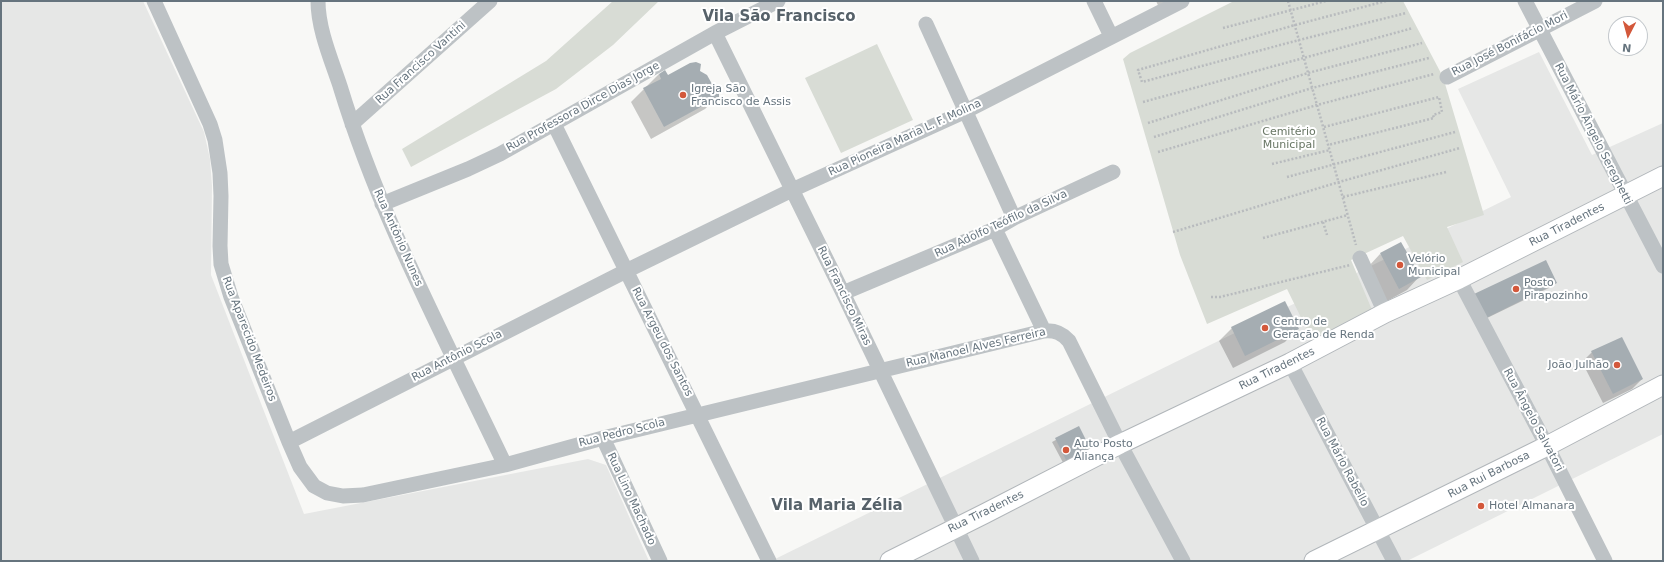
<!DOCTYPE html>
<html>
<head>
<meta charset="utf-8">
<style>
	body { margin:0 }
	#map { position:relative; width:1664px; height:562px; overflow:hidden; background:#f8f8f6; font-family:"DejaVu Sans",sans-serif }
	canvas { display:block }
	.frame { position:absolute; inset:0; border:2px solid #66747e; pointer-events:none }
	.north { position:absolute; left:1608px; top:16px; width:40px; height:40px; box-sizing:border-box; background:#fff; border:1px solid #c2c7cb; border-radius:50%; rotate:186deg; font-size:11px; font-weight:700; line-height:16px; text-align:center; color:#66747e }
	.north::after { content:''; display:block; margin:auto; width:14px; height:18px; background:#d3583b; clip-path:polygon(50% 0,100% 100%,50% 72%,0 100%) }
</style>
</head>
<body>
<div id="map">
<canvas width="1664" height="562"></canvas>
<div class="frame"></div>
<div class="north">N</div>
</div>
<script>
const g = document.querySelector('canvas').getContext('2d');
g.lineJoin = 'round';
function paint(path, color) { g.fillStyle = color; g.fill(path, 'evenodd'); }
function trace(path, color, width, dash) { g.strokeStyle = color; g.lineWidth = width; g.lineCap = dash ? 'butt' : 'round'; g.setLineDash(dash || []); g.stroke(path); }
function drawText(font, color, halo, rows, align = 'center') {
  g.font = font + ' "DejaVu Sans",sans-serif'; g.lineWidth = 4; g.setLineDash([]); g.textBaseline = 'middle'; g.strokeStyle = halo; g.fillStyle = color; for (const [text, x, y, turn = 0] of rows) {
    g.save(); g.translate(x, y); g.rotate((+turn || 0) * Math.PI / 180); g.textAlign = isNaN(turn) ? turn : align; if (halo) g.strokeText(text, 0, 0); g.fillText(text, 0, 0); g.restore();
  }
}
paint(new Path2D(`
	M 1,1 L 143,1 L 204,132 L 210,159 L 212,186 L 211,275 L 304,514 L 588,459 L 606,465 L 649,561 L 1,561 Z
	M 1539,52 L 1592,155 L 1663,123 L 1663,434 L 1407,561 L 771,561 L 1511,197 L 1458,89 Z`), '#e6e7e6');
paint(new Path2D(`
	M 613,1 L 659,1 L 613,45 L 556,89 L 411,167 L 402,149 L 546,61 Z
	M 1234,1 L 1403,1 L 1443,77 L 1484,215 L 1447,227 L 1463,262 L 1427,280 L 1403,236 L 1351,260 L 1375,317 L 1313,342 L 1287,289 L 1207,324 L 1180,255 L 1123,59 L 1130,53 Z
	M 877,44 L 913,120 L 841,153 L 805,78 Z`), '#d8dcd5');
paint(new Path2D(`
	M 1156,1 L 1184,1 L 1162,14 Z
	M 699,71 L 709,91 L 718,96 L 705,109 L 651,139 L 631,102 L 659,74 L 668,76 Z
	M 1380,254 L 1419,277 L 1407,290 L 1387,301 L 1368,267 Z
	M 1556,283 L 1553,286 L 1483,320 L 1472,298 Z
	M 1232,328 L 1297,329 L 1285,342 L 1233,368 L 1219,341 Z
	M 1592,352 L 1642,379 L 1632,389 L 1603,403 L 1582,362 Z
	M 1078,428 L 1067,470 L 1052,442 Z`), '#0003');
paint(new Path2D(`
	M 696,62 L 701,64 L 700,71 L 707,75 L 712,84 L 710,90 L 719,93 L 719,97 L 664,127 L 643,88 L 661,79 L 659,74 L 665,70 L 668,75 L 690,63 Z
	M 1401,242 L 1421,277 L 1399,289 L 1380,253 Z
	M 1546,260 L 1557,283 L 1486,318 L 1474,294 Z
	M 1285,301 L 1299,329 L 1245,356 L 1231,327 Z
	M 1622,337 L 1643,379 L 1613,394 L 1591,351 Z
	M 1079,426 L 1094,456 L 1070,468 L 1055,438 Z`), '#a5adb2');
const major = new Path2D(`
	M 890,561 L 984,514 L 1120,444 L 1290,363 L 1385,313 L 1459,279 L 1663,176
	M 1314,561 L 1547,446 L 1663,385`);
trace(major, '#b1b6ba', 21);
trace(new Path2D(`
	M 1288,1 L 1356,245
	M 1386,1 L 1295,25 L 1138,70 L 1142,82 L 1299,40 L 1406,13
	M 1223,28 L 1326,1
	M 1143,102 L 1413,28
	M 1148,123 L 1308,73 L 1422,43
	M 1324,127 L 1439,97 L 1442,112 L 1433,115 L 1434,118 L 1328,145
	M 1154,137 L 1312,88 L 1429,58
	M 1158,152 L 1317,105 L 1434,74
	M 1272,164 L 1330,150
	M 1287,177 L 1455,132
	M 1343,197 L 1446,172
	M 1323,222 L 1327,235
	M 1173,232 L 1339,182 L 1460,148
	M 1263,238 L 1348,215
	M 1211,297 L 1220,297 L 1350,265`), '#b8bbbe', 2.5, [2, 2]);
trace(new Path2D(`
	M 154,1 L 210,124 L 215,140 L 220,173 L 221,196 L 220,246 L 221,264 L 231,297 L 289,442 L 300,467 L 314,486 L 327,493 L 343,496 L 363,495 L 505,465 L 603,438 L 1044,331 C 1055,330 1062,333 1069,341 L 1120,444 L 1183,561
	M 318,1 C 318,29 331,59 340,86 C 380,218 446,340 505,465
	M 1094,1 L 1111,36
	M 1525,1 L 1663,266
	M 926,24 L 1014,218
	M 715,33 L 843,293 L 972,561
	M 1447,77 L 1595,1
	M 352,124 L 490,1
	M 554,124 L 769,561
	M 382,204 L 468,169 L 500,154 L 715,33 L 778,1
	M 995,229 L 1044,331
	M 1360,258 L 1385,313
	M 1459,279 L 1547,446 L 1605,561
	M 843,293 L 995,229 L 1014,218 L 1113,172
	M 1290,363 L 1394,561
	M 603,438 L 660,561
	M 289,442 L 626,271 L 792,190 L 966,111 L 1182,1`), '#bdc2c5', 15);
trace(major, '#fff', 19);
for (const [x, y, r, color] of [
	[683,95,4,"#d3583b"],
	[1400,265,4,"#d3583b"],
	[1516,289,4,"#d3583b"],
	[1265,328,4,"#d3583b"],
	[1617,365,4,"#d3583b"],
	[1066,450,4,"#d3583b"],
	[1481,506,4,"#d3583b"]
]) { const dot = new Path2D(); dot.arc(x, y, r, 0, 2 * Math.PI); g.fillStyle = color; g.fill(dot); trace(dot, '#fff', 1.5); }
drawText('11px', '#66747e', '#fff', [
	["Rua José Bonifácio Mori",1510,44,-27],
	["Rua Francisco Vantini",421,63,-42],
	["Rua Professora Dirce Dias Jorge",583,107,-29],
	["Rua Mário Ângelo Sereghetti",1593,134,63],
	["Rua Pioneira Maria L. F. Molina",905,138,-25],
	["Rua Adolfo Teófilo da Silva",1001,224,-25],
	["Rua Tiradentes",1567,225,-27],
	["Rua Antônio Nunes",398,238,66],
	["Rua Francisco Miras",844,296,64],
	["Rua Aparecido Medeiros",249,339,69],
	["Rua Argeu dos Santos",662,342,63],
	["Rua Manoel Alves Ferreira",976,348,-13],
	["Rua Antônio Scola",457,356,-27],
	["Rua Tiradentes",1277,369,-26],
	["Rua Ângelo Salvatori",1533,420,62],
	["Rua Pedro Scola",622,433,-14],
	["Rua Mário Rabello",1342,462,62],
	["Rua Rui Barbosa",1489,475,-27],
	["Rua Lino Machado",631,499,65],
	["Rua Tiradentes",986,512,-26]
]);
drawText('11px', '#66747e', '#fff', [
	["Igreja São",691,89],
	["Francisco de Assis",691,102],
	["Velório",1408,259],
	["Municipal",1408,272],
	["Posto",1524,283],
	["Pirapozinho",1524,296],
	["Centro de",1273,322],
	["Geração de Renda",1273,335],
	["João Julhão",1609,365,"right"],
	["Auto Posto",1074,444],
	["Aliança",1074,457],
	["Hotel Almanara",1489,506]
], 'left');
drawText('11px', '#687664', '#fff', [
	["Cemitério",1289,132],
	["Municipal",1289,145]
]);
drawText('bold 15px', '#57626a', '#fff', [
	["Vila São Francisco",779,17],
	["Vila Maria Zélia",837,506]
]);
</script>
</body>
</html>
